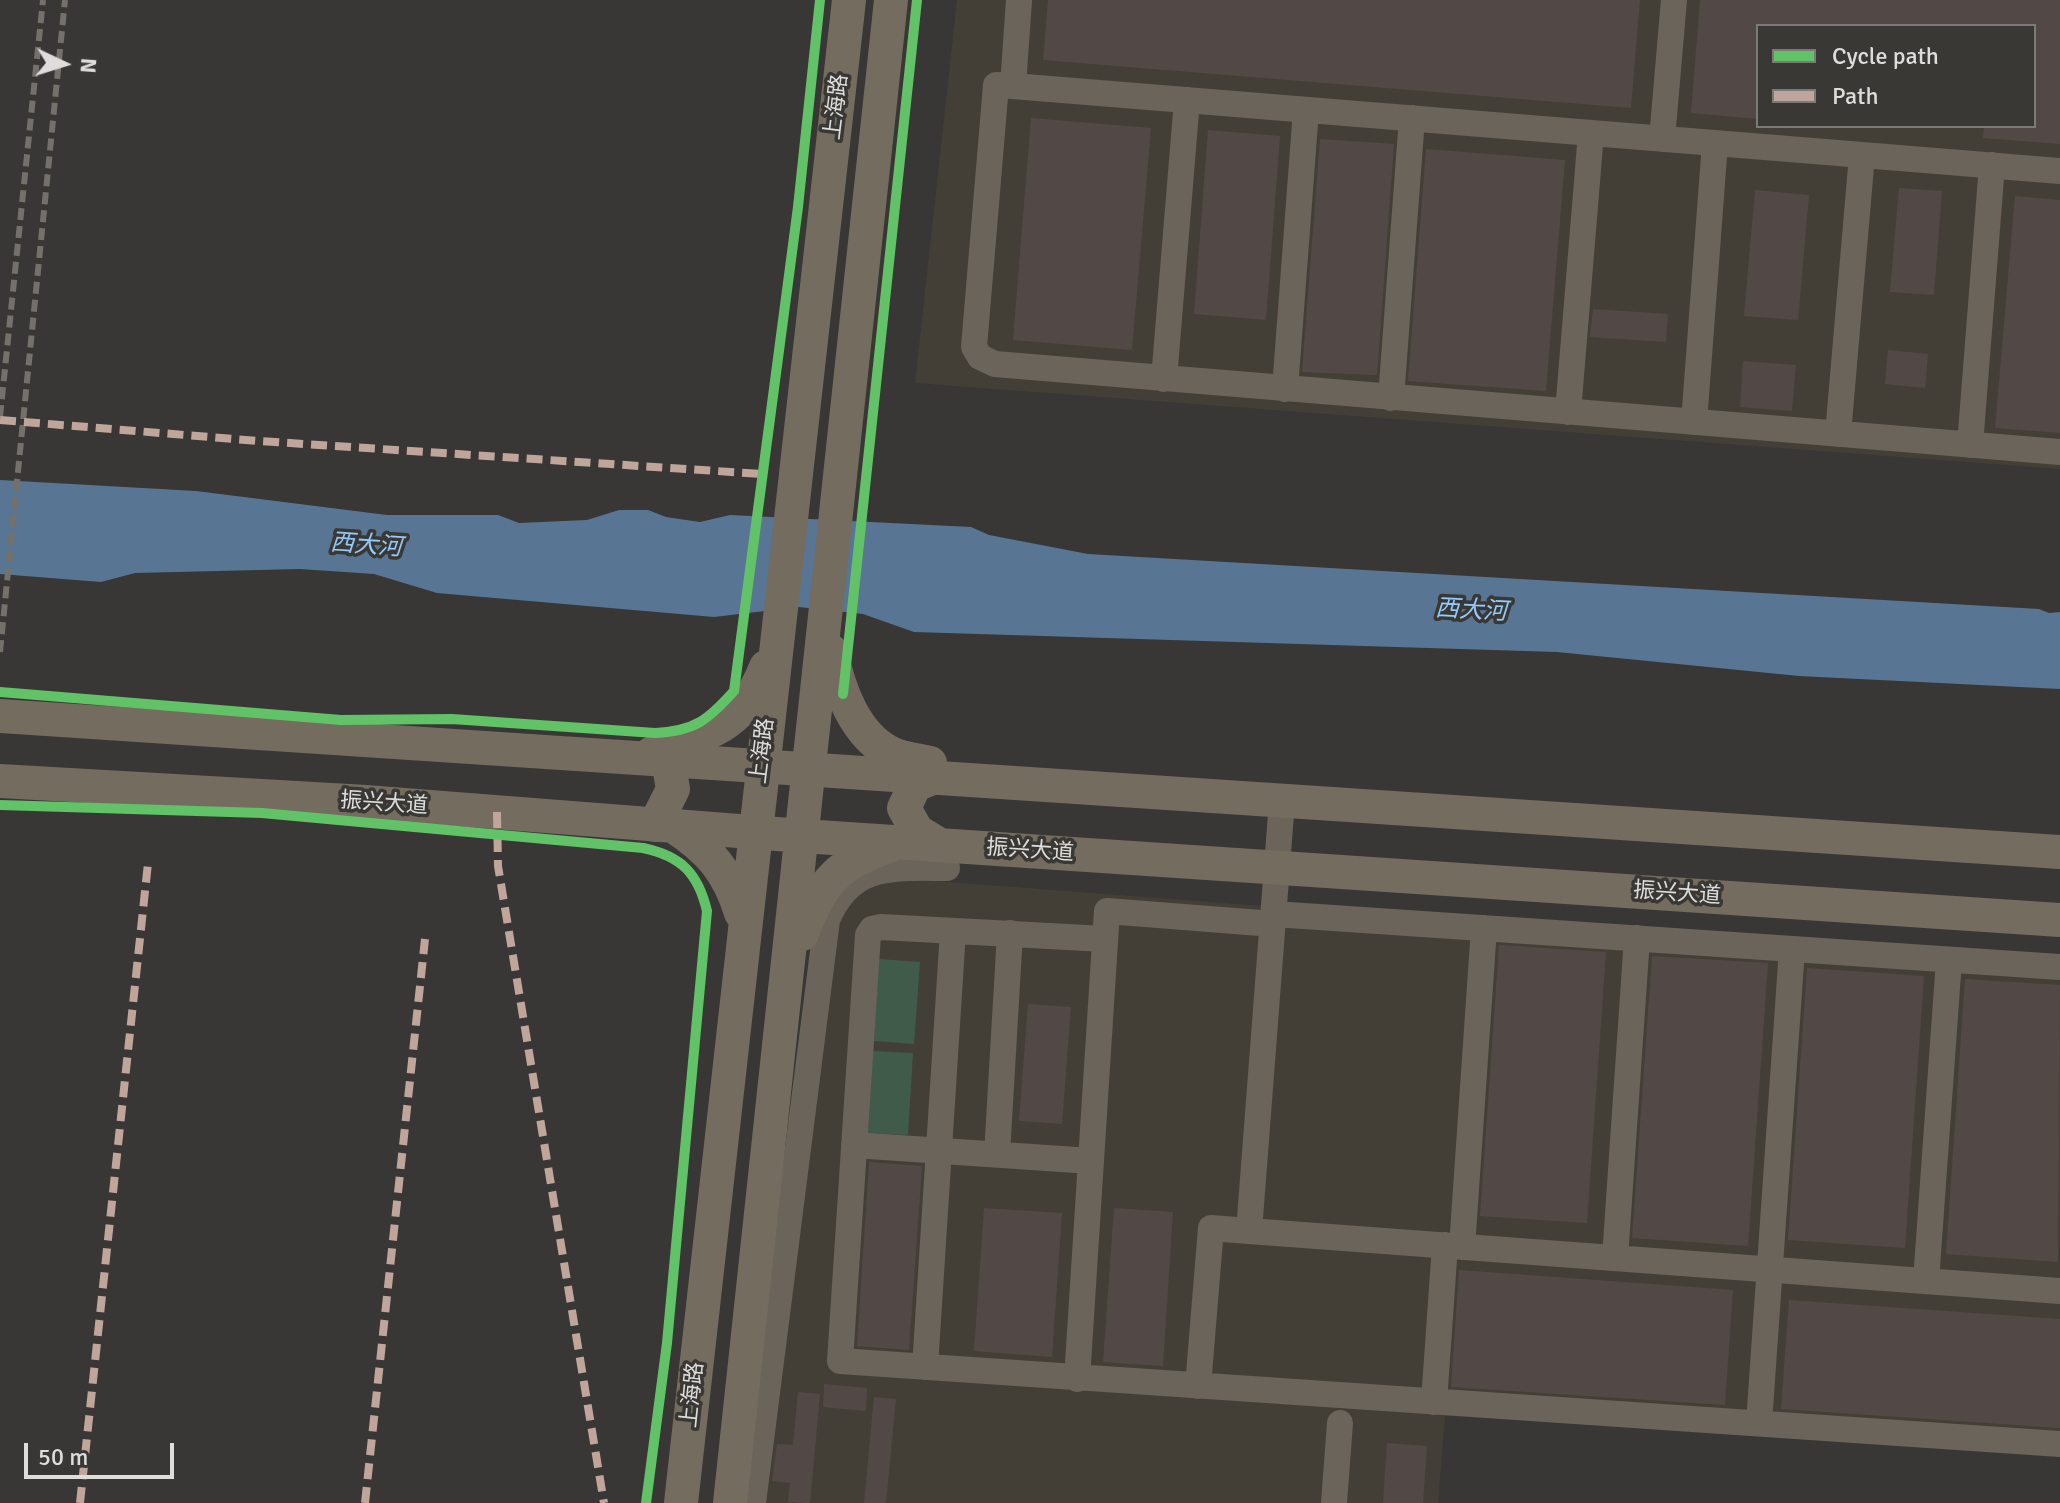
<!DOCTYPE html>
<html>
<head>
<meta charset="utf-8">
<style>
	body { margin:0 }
	#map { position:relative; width:2060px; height:1503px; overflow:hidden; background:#383735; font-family:Signika,sans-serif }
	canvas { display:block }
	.legend { position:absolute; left:1756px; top:24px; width:280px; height:104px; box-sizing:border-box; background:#393834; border:2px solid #7b7a77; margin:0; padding:10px 14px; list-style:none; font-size:24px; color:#dedddb }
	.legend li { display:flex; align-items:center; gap:16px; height:40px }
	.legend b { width:40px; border:2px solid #7b7a77 }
	.north { position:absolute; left:24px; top:24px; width:80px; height:80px; -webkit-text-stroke:6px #393834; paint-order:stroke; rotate:94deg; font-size:22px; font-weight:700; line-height:32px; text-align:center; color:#dedddb }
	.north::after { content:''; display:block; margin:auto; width:28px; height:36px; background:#dedddb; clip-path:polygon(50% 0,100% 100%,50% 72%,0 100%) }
	.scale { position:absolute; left:24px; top:1443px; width:150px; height:36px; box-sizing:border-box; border:4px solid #dedddb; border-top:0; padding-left:10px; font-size:24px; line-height:28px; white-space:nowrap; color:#dedddb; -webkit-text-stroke:6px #393834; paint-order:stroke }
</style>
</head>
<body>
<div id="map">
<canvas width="2060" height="1503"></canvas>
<ul class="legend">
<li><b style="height:10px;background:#61c268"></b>Cycle path</li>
<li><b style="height:10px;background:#c0a59a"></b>Path</li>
</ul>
<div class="north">N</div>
<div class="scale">50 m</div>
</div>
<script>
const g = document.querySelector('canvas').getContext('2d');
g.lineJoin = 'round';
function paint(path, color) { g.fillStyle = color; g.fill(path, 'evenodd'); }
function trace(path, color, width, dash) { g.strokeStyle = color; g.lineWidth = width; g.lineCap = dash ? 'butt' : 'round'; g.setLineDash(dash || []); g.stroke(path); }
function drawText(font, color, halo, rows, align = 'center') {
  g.font = font + ' Signika,"Noto Sans SC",sans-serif'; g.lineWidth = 7; g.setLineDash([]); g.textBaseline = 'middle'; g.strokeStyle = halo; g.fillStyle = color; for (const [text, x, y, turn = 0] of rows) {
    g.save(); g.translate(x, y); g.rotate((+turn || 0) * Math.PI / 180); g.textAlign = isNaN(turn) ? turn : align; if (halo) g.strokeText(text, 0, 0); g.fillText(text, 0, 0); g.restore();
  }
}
paint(new Path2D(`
	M 957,0 L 2060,0 L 2060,469 L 915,383 ZM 1758,26 L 2034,26 L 2034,126 L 1758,126 Z
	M 843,874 L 1250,905 L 2060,956 L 2060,1455 L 1445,1415 L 1438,1503 L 766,1503 L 779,1370 Z`), '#433f37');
paint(new Path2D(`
	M 879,959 L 920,962 L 914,1044 L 874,1041 Z
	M 873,1051 L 913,1053 L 908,1135 L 868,1133 Z`), '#415b4b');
paint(new Path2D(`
	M 0,480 L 196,491 L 387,515 L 498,515 L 519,523 L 587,520 L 619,510 L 648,510 L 666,517 L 700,522 L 730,515 L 971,527 L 989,535 L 1088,554 L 2039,609 L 2049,613 L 2060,612 L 2060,689 L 1799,676 L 1557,652 L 914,632 L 863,614 L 799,607 L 714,617 L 437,593 L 374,574 L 300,569 L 135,573 L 101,582 L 0,574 Z`), '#587693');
paint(new Path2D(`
	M 1048,0 L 1640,0 L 1631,108 L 1043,60 Z
	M 1700,0 L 2060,0 L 2060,144 L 1983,138 L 1984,126 L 2034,126 L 2034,26 L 1758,26 L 1758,119 L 1691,113 Z
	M 1031,118 L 1151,128 L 1132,350 L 1013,340 Z
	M 1208,130 L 1280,136 L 1266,320 L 1194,314 Z
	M 1320,139 L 1394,144 L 1377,375 L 1302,372 Z
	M 1426,149 L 1565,160 L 1546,391 L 1408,381 Z
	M 1899,188 L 1942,191 L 1934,295 L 1890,292 Z
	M 1755,190 L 1809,195 L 1798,320 L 1744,316 Z
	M 2015,196 L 2060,200 L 2060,433 L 1995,428 Z
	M 1593,309 L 1668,314 L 1666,342 L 1590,337 Z
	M 1888,350 L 1928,354 L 1925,388 L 1885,384 Z
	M 1743,361 L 1796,365 L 1792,411 L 1740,407 Z
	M 1499,945 L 1606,952 L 1587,1223 L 1480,1216 Z
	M 1652,956 L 1768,963 L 1748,1246 L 1632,1238 Z
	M 1807,968 L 1924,976 L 1905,1248 L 1788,1240 Z
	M 1965,979 L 2060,985 L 2058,1262 L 1946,1254 Z
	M 1028,1004 L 1071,1007 L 1062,1124 L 1019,1121 Z
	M 869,1162 L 922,1166 L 909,1350 L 857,1346 Z
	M 984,1208 L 1062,1213 L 1052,1357 L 974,1351 Z
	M 1114,1208 L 1173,1212 L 1163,1366 L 1103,1362 Z
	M 1459,1270 L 1733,1290 L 1725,1405 L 1451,1387 Z
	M 1789,1300 L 2060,1319 L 2060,1428 L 1781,1409 Z
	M 824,1384 L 867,1388 L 866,1411 L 823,1407 Z
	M 798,1392 L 820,1394 L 810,1503 L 788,1502 L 790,1483 L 772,1481 L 777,1444 L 793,1445 Z
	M 874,1397 L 896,1399 L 886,1503 L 864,1503 Z
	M 1387,1443 L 1427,1446 L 1423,1503 L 1383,1503 Z`), '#524946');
trace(new Path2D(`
	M 1019,0 L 1013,86 L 2060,171
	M 1013,86 L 996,85 L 974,347 L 980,357 L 995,364 L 2060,452
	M 1662,139 L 1674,0
	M 1164,379 L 1187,100
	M 1285,389 L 1306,110
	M 1391,398 L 1412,118
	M 1568,412 L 1591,133
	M 1694,422 L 1715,143
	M 1838,434 L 1862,155
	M 1970,445 L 1992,165
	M 1282,801 L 1249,1231 L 2060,1291
	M 1274,914 L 2060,967
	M 1105,939 L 881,927 L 872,929 L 868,935 L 840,1361 L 2060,1444
	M 854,1145 L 1091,1161
	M 997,1154 L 1010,933
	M 1462,1247 L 1484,928
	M 1615,1258 L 1637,938
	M 1926,1281 L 1949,960
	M 925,1367 L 953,931
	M 1077,1379 L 1107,911 L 1273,924
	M 1198,1386 L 1211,1228 L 1249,1231
	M 1434,1402 L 1445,1245
	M 1759,1423 L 1792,949
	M 753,1503 L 827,920 C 851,862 893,868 947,868
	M 1334,1503 L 1340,1423`), '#6b645a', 26);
trace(new Path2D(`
	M 831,651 C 838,688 855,737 893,754 C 904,759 919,760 930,763
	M 0,716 L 2060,852
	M 652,753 C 710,733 742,728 766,667
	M 933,778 L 915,785 L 904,808 L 917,831 L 940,845
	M 0,781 L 366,802 L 803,836 L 2060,920
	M 655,825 L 673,789 L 668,760
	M 673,826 C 710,850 728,871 741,913
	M 802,934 C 820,884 837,863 889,846
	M 681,1503 L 849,0
	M 730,1503 L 891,0`), '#746c5f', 34);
trace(new Path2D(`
	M 0,417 L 43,0
	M 0,652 L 65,0`), '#74716b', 6, [12, 6]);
trace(new Path2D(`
	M 0,420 L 259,441 L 762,474
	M 497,812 L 498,866 L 604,1503
	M 80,1503 L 148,863
	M 365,1503 L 425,939`), '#c0a59a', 8, [16, 8]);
trace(new Path2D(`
	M 0,692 L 341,720 L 452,719 L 655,733 C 695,731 708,720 734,691 L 798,207 L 820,0
	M 843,694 L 917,0
	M 0,805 L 262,813 L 643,848 C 681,856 698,873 707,911 L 667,1343 L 646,1503`), '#61c268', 10);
drawText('22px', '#dedddb', '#393834', [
	["上海路",837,107,-83],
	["上海路",763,751,-83],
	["振兴大道",384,804,4],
	["振兴大道",1030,851,4],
	["振兴大道",1677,894,4],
	["上海路",693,1395,-84]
]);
drawText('italic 24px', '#93c9fc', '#393834', [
	["西大河",366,546,4],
	["西大河",1471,611,3]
]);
</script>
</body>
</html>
